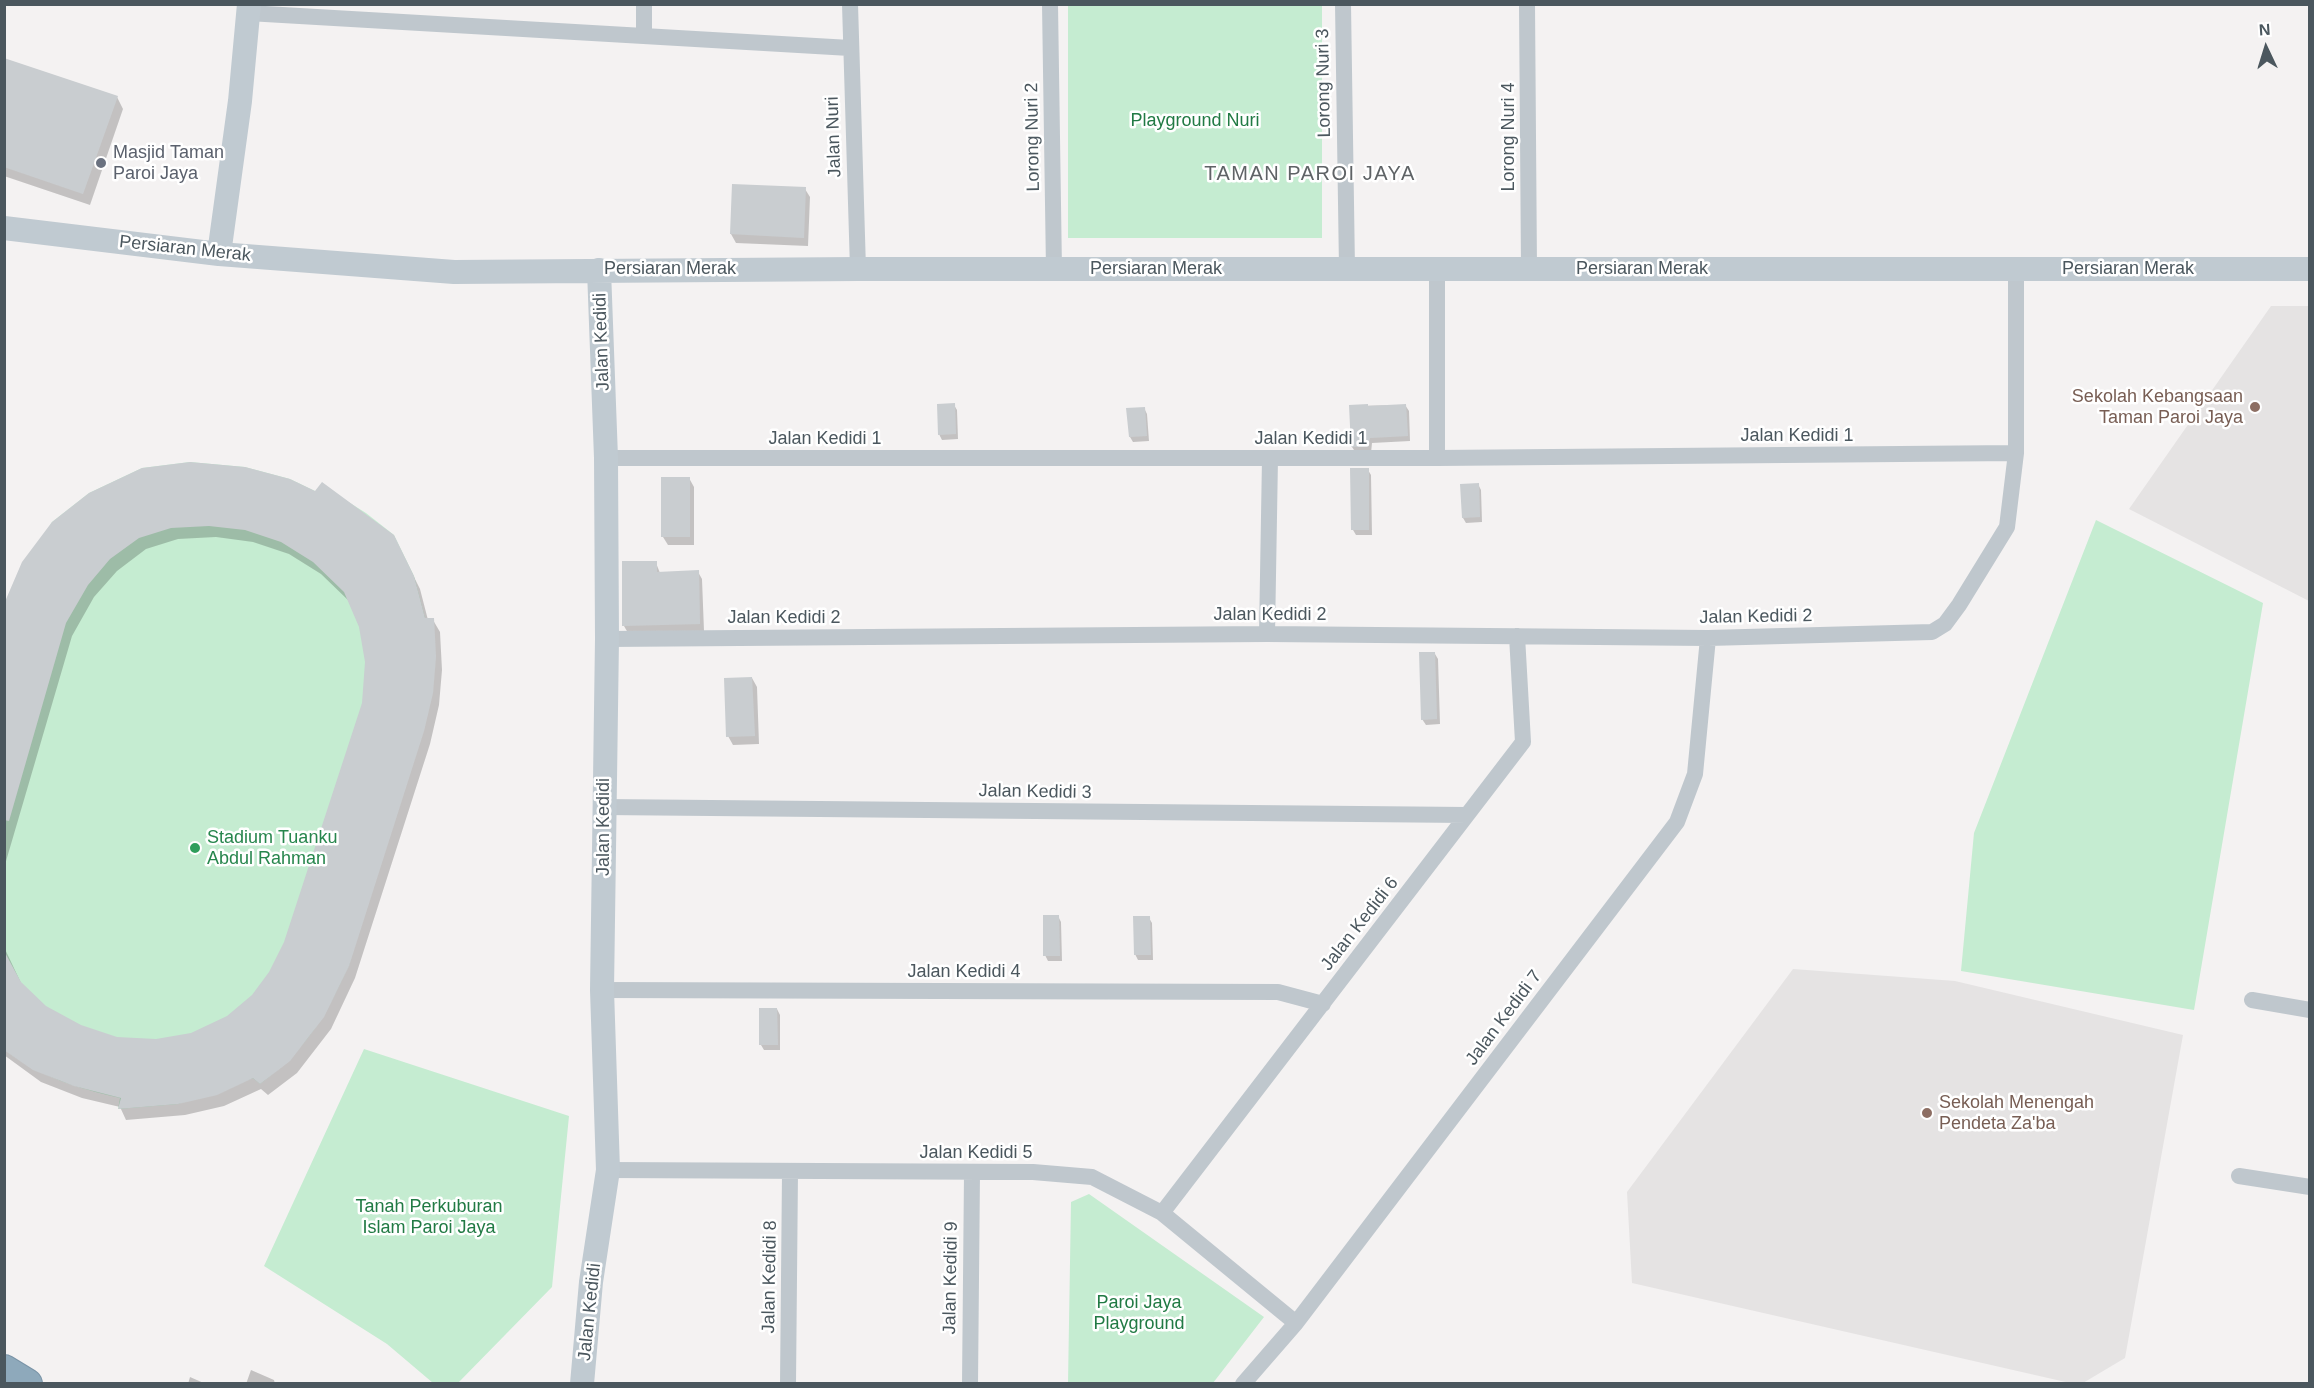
<!DOCTYPE html>
<html>
<head>
<meta charset="utf-8">
<style>
	body { margin:0 }
	#map { position:relative; width:2314px; height:1388px; overflow:hidden; background:#f4f2f2; font-family:Arial,sans-serif }
	canvas { display:block }
	.frame { position:absolute; inset:0; border:6px solid #4b575e; pointer-events:none }
	.north { position:absolute; left:2236px; top:18px; width:60px; height:60px; -webkit-text-stroke:4px #fff; paint-order:stroke; rotate:356deg; font-size:16px; font-weight:700; line-height:24px; text-align:center; color:#4b575e }
	.north::after { content:''; display:block; margin:auto; width:21px; height:27px; background:#4b575e; clip-path:polygon(50% 0,100% 100%,50% 72%,0 100%) }
</style>
</head>
<body>
<div id="map">
<canvas width="2314" height="1388"></canvas>
<div class="frame"></div>
<div class="north">N</div>
</div>
<script>
const g = document.querySelector('canvas').getContext('2d');
g.lineJoin = 'round';
function paint(path, color) { g.fillStyle = color; g.fill(path, 'evenodd'); }
function trace(path, color, width, dash) { g.strokeStyle = color; g.lineWidth = width; g.lineCap = dash ? 'butt' : 'round'; g.setLineDash(dash || []); g.stroke(path); }
function drawText(font, color, halo, rows, align = 'center') {
  g.font = font + ' Arial,sans-serif'; g.lineWidth = 5; g.setLineDash([]); g.textBaseline = 'middle'; g.strokeStyle = halo; g.fillStyle = color; for (const [text, x, y, turn = 0] of rows) {
    g.save(); g.translate(x, y); g.rotate((+turn || 0) * Math.PI / 180); g.textAlign = isNaN(turn) ? turn : align; if (halo) g.strokeText(text, 0, 0); g.fillText(text, 0, 0); g.restore();
  }
}
paint(new Path2D(`
	M 2271,306 L 2309,306 L 2309,601 L 2129,509 Z
	M 1793,969 L 1955,981 L 2183,1035 L 2125,1358 L 2083,1383 L 2070,1383 L 1632,1283 L 1627,1192 Z`), '#e5e3e3');
paint(new Path2D(`
	M 1068,5 L 1322,5 L 1322,238 L 1068,238 Z
	M 190,462 L 245,467 L 290,479 L 315,491 L 342,498 L 366,513 L 394,535 L 414,576 L 425,618 L 349,965 C 323,1020 308,1047 260,1084 L 253,1078 L 178,1104 L 118,1109 L 120,1098 C 74,1087 44,1078 5,1050 L 4,604 L 52,522 L 89,493 L 142,468 Z
	M 2096,520 L 2263,603 L 2194,1010 L 1961,971 L 1974,833 Z
	M 364,1049 L 569,1116 L 552,1287 L 458,1383 L 433,1383 L 387,1344 L 264,1266 Z
	M 1089,1194 L 1264,1317 L 1213,1383 L 1068,1383 L 1071,1202 Z`), '#c5ecd1');
paint(new Path2D(`
	M 4,59 L 117,97 L 123,109 L 90,205 L 4,176 Z
	M 733,185 L 805,189 L 810,197 L 808,246 L 736,243 L 731,234 Z
	M 954,405 L 957,410 L 958,439 L 942,440 L 939,434 Z
	M 1405,405 L 1409,411 L 1410,441 L 1372,443 L 1371,453 L 1356,453 L 1352,447 L 1351,406 Z
	M 1144,408 L 1147,414 L 1149,441 L 1133,442 L 1130,437 Z
	M 1368,470 L 1371,475 L 1372,535 L 1356,535 L 1353,530 Z
	M 689,478 L 694,487 L 694,545 L 668,545 L 663,537 Z
	M 1478,484 L 1481,490 L 1482,522 L 1466,523 L 1463,518 L 1462,485 Z
	M 90,494 L 400,549 L 420,589 L 428,620 L 433,620 L 440,632 L 442,670 L 439,705 L 430,744 L 355,978 L 331,1029 L 297,1073 L 268,1095 L 261,1089 L 224,1106 L 185,1115 L 126,1120 L 120,1107 L 82,1098 L 41,1082 L 4,1055 L 4,947 L 21,983 L 45,1007 L 80,1027 L 117,1039 L 157,1040 L 192,1034 L 228,1018 L 253,996 L 270,973 L 285,943 L 364,703 L 367,662 L 361,626 L 349,601 L 321,574 L 289,554 L 253,542 L 216,537 L 178,539 L 146,549 L 117,571 L 94,597 L 72,636 L 4,868 L 4,613 Z
	M 623,563 L 656,563 L 660,573 L 698,572 L 702,579 L 704,631 L 628,633 L 624,626 Z
	M 1435,654 L 1438,659 L 1440,724 L 1426,725 L 1422,719 Z
	M 752,678 L 757,687 L 759,744 L 733,745 L 728,736 Z
	M 1058,916 L 1061,922 L 1062,961 L 1048,961 L 1045,955 Z
	M 1149,918 L 1152,923 L 1153,960 L 1138,960 L 1135,954 Z
	M 777,1009 L 780,1015 L 780,1050 L 764,1050 L 761,1045 Z
	M 251,1370 L 274,1380 L 275,1384 L 246,1384 Z
	M 190,1377 L 206,1384 L 188,1384 Z`), '#0003');
paint(new Path2D(`
	M 4,58 L 118,96 L 83,194 L 4,167 Z
	M 732,184 L 806,187 L 804,238 L 730,234 Z
	M 955,403 L 956,434 L 938,435 L 937,404 Z
	M 1368,404 L 1368,406 L 1406,404 L 1408,436 L 1370,438 L 1368,447 L 1351,447 L 1349,405 Z
	M 1145,407 L 1147,436 L 1129,437 L 1126,408 Z
	M 190,462 L 245,467 L 290,479 L 315,491 L 322,482 L 394,535 L 414,576 L 425,618 L 434,618 L 436,657 L 433,693 L 424,731 L 349,966 L 324,1017 L 290,1061 L 260,1084 L 253,1078 L 217,1095 L 178,1104 L 118,1109 L 121,1098 L 74,1086 L 33,1070 L 4,1050 L 4,951 L 21,982 L 46,1006 L 81,1025 L 117,1037 L 156,1039 L 191,1033 L 227,1016 L 252,995 L 269,972 L 284,942 L 362,703 L 365,662 L 359,627 L 344,592 L 313,562 L 281,542 L 245,530 L 209,526 L 171,528 L 139,538 L 110,559 L 88,585 L 66,623 L 9,821 L 4,820 L 4,604 L 22,562 L 52,522 L 89,493 L 142,468 Z
	M 1350,468 L 1369,468 L 1369,530 L 1351,530 Z
	M 661,477 L 690,477 L 690,537 L 661,537 Z
	M 1479,483 L 1480,517 L 1462,518 L 1460,484 Z
	M 622,561 L 657,561 L 657,572 L 699,570 L 700,624 L 622,626 Z
	M 1419,652 L 1435,652 L 1437,719 L 1421,720 Z
	M 752,677 L 755,736 L 726,737 L 724,678 Z
	M 1043,915 L 1059,915 L 1060,956 L 1043,956 Z
	M 1133,916 L 1150,916 L 1151,955 L 1134,955 Z
	M 759,1008 L 777,1008 L 778,1045 L 759,1045 Z`), '#c9cdd0');
const highway = new Path2D(`
	M 4,1370 L 27,1384`);
trace(highway, '#7a94a7', 32);
trace(new Path2D(`
	M 850,4 L 858,269
	M 1050,4 L 1054,270
	M 1343,4 L 1347,269
	M 1527,4 L 1529,269
	M 248,13 L 850,48
	M 644,35 L 644,4
	M 1437,269 L 1437,458
	M 606,458 L 1437,458 L 2016,453
	M 1267,634 L 1270,458
	M 607,639 L 1267,634 L 1708,638 L 1932,632 L 1945,624 L 1959,605 L 2007,527 L 2016,453 L 2016,269
	M 603,807 L 1467,815
	M 602,990 L 1278,992 L 1323,1004
	M 2252,1000 L 2310,1010
	M 608,1170 L 1033,1172 L 1092,1177 L 1162,1213 L 1296,1323
	M 2239,1176 L 2310,1187
	M 1162,1213 L 1523,742 L 1517,636
	M 788,1384 L 790,1172
	M 970,1384 L 972,1173
	M 1243,1384 L 1296,1323 L 1677,822 L 1695,774 L 1708,638`), '#bfc7cd', 16);
trace(new Path2D(`
	M 4,228 L 219,254 L 454,272 L 858,269 L 2310,269
	M 219,254 L 240,101 L 249,4
	M 582,1384 L 591,1282 L 608,1170 L 602,990 L 607,639 L 606,458 L 599,270`), '#c0cad1', 24);
trace(highway, '#8ea9bb', 30);
for (const [x, y, r, color] of [
	[101,163,6,"#6b7280"],
	[2255,407,6,"#8d6e63"],
	[195,848,6,"#2e9e5b"],
	[1927,1113,6,"#8d6e63"]
]) { const dot = new Path2D(); dot.arc(x, y, r, 0, 2 * Math.PI); g.fillStyle = color; g.fill(dot); trace(dot, '#fff', 2); }
drawText('18px', '#4b575e', '#fff', [
	["Lorong Nuri 3",1324,83,-91],
	["Jalan Nuri",834,137,-92],
	["Lorong Nuri 2",1033,137,-91],
	["Lorong Nuri 4",1509,137,-90],
	["Persiaran Merak",185,249,6],
	["Persiaran Merak",670,269],
	["Persiaran Merak",1156,269],
	["Persiaran Merak",1642,269],
	["Persiaran Merak",2128,269],
	["Jalan Kedidi",602,342,-92],
	["Jalan Kedidi 1",1797,436],
	["Jalan Kedidi 1",825,439],
	["Jalan Kedidi 1",1311,439],
	["Jalan Kedidi 2",1270,615],
	["Jalan Kedidi 2",1756,617,-1],
	["Jalan Kedidi 2",784,618],
	["Jalan Kedidi 3",1035,792,1],
	["Jalan Kedidi",604,827,-90],
	["Jalan Kedidi 6",1360,924,-52],
	["Jalan Kedidi 4",964,972],
	["Jalan Kedidi 7",1504,1018,-53],
	["Jalan Kedidi 5",976,1153],
	["Jalan Kedidi 8",770,1277,-89],
	["Jalan Kedidi 9",951,1278,-89],
	["Jalan Kedidi",590,1312,-84]
]);
drawText('18px', '#217a44', '#fff', [
	["Playground Nuri",1195,121],
	["Tanah Perkuburan",429,1207],
	["Islam Paroi Jaya",429,1228],
	["Paroi Jaya",1139,1303],
	["Playground",1139,1324]
]);
drawText('18px', '#5b616d', '#fff', [
	["Masjid Taman",113,153],
	["Paroi Jaya",113,174]
], 'left');
drawText('18px', '#785e54', '#fff', [
	["Sekolah Kebangsaan",2243,397],
	["Taman Paroi Jaya",2243,418],
	["Sekolah Menengah",1939,1103,"left"],
	["Pendeta Za'ba",1939,1124,"left"]
], 'right');
drawText('18px', '#27864d', '#fff', [
	["Stadium Tuanku",207,838],
	["Abdul Rahman",207,859]
], 'left');
g.letterSpacing = '1.5px';
drawText('20px', '#5f6366', '#fff', [
	["TAMAN PAROI JAYA",1310,174]
]);
g.letterSpacing = '0px';
</script>
</body>
</html>
